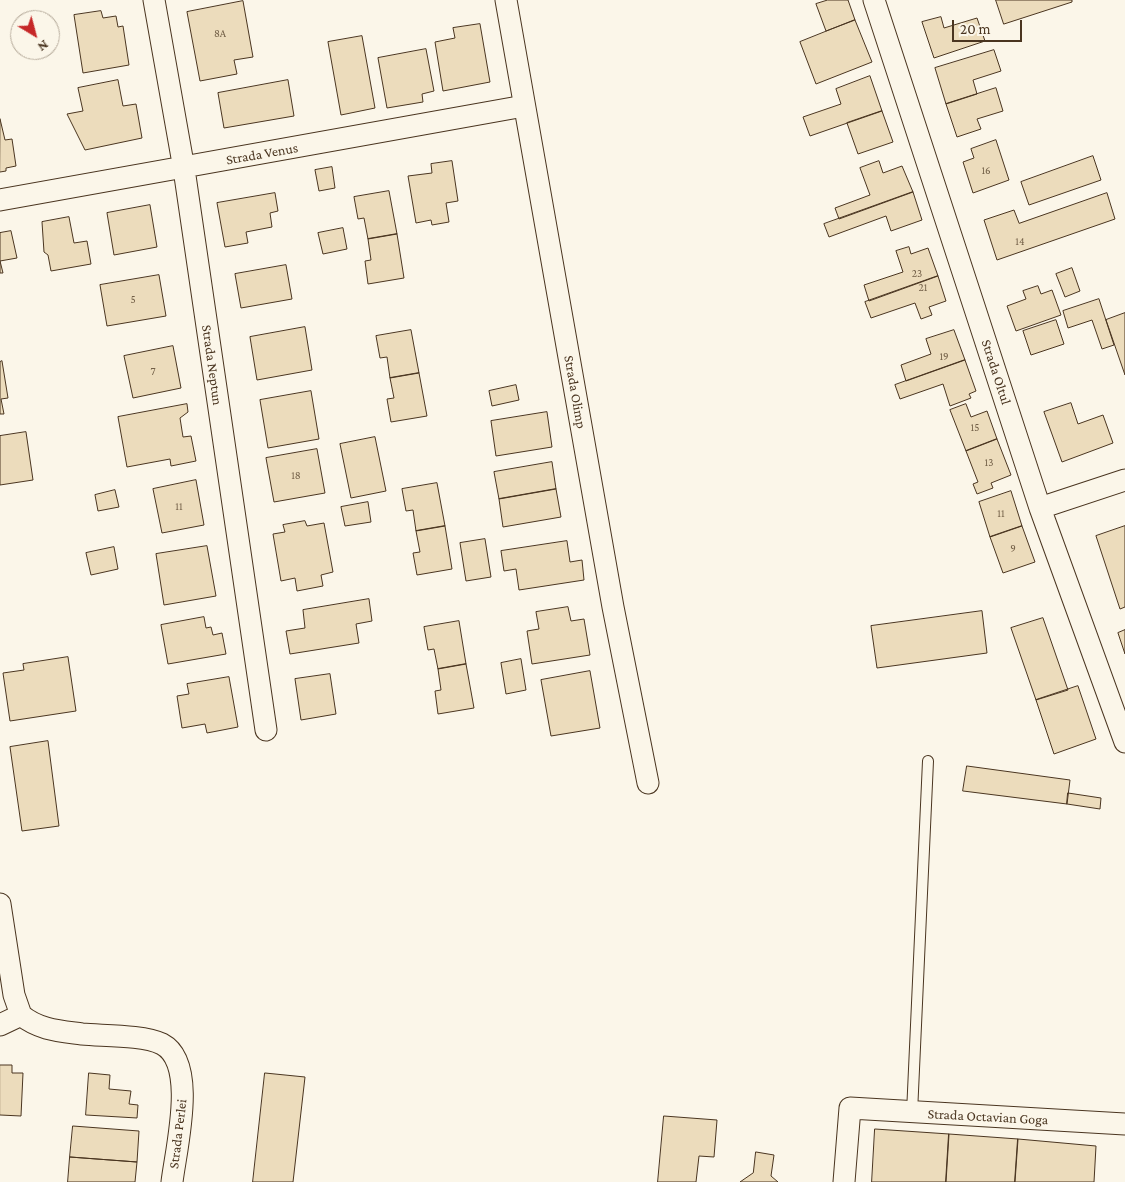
<!DOCTYPE html>
<html>
<head>
<meta charset="utf-8">
<style>
	body { margin:0 }
	#map { position:relative; width:1125px; height:1182px; overflow:hidden; background:#fbf6e9; font-family:"Crimson Pro",serif }
	canvas { display:block }
	.north { position:absolute; left:10px; top:10px; width:50px; height:50px; box-sizing:border-box; background:#fbf6e9; border:1px solid #b4a999; border-radius:50%; rotate:143deg; font-size:14px; font-weight:700; line-height:20px; text-align:center; color:#4a3520 }
	.north::after { content:''; display:block; margin:auto; width:18px; height:22px; background:#c62828; clip-path:polygon(50% 0,100% 100%,50% 72%,0 100%) }
	.scale { position:absolute; left:952px; top:20px; width:70px; height:22px; box-sizing:border-box; border:2px solid #4a3520; border-top:0; padding-left:6px; font-size:15px; line-height:18px; white-space:nowrap; color:#4a3520; -webkit-text-stroke:4px #fbf6e9; paint-order:stroke }
</style>
</head>
<body>
<div id="map">
<canvas width="1125" height="1182"></canvas>
<div class="north">N</div>
<div class="scale">20 m</div>
</div>
<script>
const g = document.querySelector('canvas').getContext('2d');
g.lineJoin = 'round';
function paint(path, color) { g.fillStyle = color; g.fill(path, 'evenodd'); }
function trace(path, color, width, dash) { g.strokeStyle = color; g.lineWidth = width; g.lineCap = dash ? 'butt' : 'round'; g.setLineDash(dash || []); g.stroke(path); }
function drawText(font, color, halo, rows, align = 'center') {
  g.font = font + ' "Crimson Pro",serif'; g.lineWidth = 4; g.setLineDash([]); g.textBaseline = 'middle'; g.strokeStyle = halo; g.fillStyle = color; for (const [text, x, y, turn = 0] of rows) {
    g.save(); g.translate(x, y); g.rotate((+turn || 0) * Math.PI / 180); g.textAlign = isNaN(turn) ? turn : align; if (halo) g.strokeText(text, 0, 0); g.fillText(text, 0, 0); g.restore();
  }
}
const building = new Path2D(`
	M 828,0 L 848,0 L 855,20 L 826,31 L 816,4 Z
	M 996,0 L 1072,0 L 1072,2 L 1004,24 Z
	M 243,1 L 253,57 L 234,60 L 237,74 L 200,81 L 187,12 Z
	M 101,11 L 103,18 L 116,16 L 118,27 L 123,26 L 129,65 L 83,73 L 74,15 Z
	M 941,17 L 944,28 L 977,18 L 985,41 L 934,58 L 922,22 Z
	M 855,20 L 872,62 L 816,84 L 800,42 Z
	M 480,24 L 490,82 L 443,91 L 435,42 L 455,38 L 453,28 Z
	M 362,36 L 375,108 L 341,115 L 328,42 Z
	M 426,49 L 434,91 L 422,94 L 423,102 L 387,108 L 378,58 Z
	M 994,50 L 1001,71 L 973,80 L 977,94 L 946,104 L 935,68 Z
	M 870,76 L 882,111 L 810,136 L 803,117 L 841,104 L 836,89 Z
	M 118,80 L 123,106 L 136,104 L 142,138 L 85,150 L 67,114 L 83,111 L 78,88 Z
	M 288,80 L 294,116 L 224,128 L 218,93 Z
	M 996,88 L 1003,111 L 977,119 L 981,129 L 957,137 L 946,104 Z
	M 882,111 L 893,142 L 858,154 L 847,123 Z
	M 0,119 L 5,140 L 12,139 L 16,166 L 6,168 L 6,171 L 0,172 Z
	M 996,140 L 1009,180 L 973,193 L 963,162 L 974,158 L 971,149 Z
	M 1093,156 L 1101,180 L 1029,205 L 1021,182 Z
	M 452,161 L 458,201 L 446,203 L 449,222 L 432,225 L 431,220 L 416,223 L 408,176 L 432,173 L 431,164 Z
	M 879,161 L 883,173 L 902,166 L 913,192 L 839,219 L 835,208 L 870,195 L 860,168 Z
	M 332,167 L 335,188 L 319,191 L 315,170 Z
	M 389,191 L 397,234 L 368,239 L 364,218 L 358,219 L 354,197 Z
	M 913,192 L 922,220 L 891,231 L 886,216 L 829,237 L 824,224 Z
	M 275,193 L 278,211 L 270,213 L 272,227 L 246,232 L 248,243 L 225,247 L 217,203 Z
	M 1107,193 L 1115,219 L 997,260 L 984,220 L 1014,210 L 1019,223 Z
	M 150,205 L 157,247 L 114,255 L 107,213 Z
	M 69,217 L 74,243 L 87,241 L 91,264 L 51,271 L 48,255 L 44,252 L 42,222 Z
	M 343,228 L 347,249 L 323,254 L 318,233 Z
	M 11,231 L 17,258 L 0,261 L 3,273 L 0,273 L 0,233 Z
	M 397,234 L 404,278 L 368,284 L 365,261 L 371,260 L 368,239 Z
	M 909,247 L 911,254 L 928,248 L 938,276 L 869,301 L 864,285 L 903,272 L 896,251 Z
	M 286,265 L 292,299 L 241,308 L 235,274 Z
	M 1072,268 L 1080,291 L 1065,297 L 1056,274 Z
	M 159,275 L 166,316 L 107,326 L 100,285 Z
	M 938,276 L 946,301 L 929,307 L 932,315 L 921,319 L 915,303 L 871,318 L 865,302 Z
	M 1038,286 L 1041,294 L 1052,290 L 1061,315 L 1016,331 L 1007,306 L 1026,299 L 1023,291 Z
	M 1099,299 L 1114,345 L 1102,349 L 1092,320 L 1068,328 L 1063,311 Z
	M 1125,313 L 1125,375 L 1106,320 Z
	M 1056,320 L 1064,344 L 1031,355 L 1023,331 Z
	M 305,327 L 312,370 L 257,380 L 250,337 Z
	M 411,330 L 419,373 L 390,378 L 387,357 L 380,358 L 376,336 Z
	M 954,330 L 965,360 L 906,381 L 901,365 L 931,354 L 926,339 Z
	M 173,346 L 181,388 L 133,398 L 124,356 Z
	M 965,360 L 976,391 L 969,394 L 971,398 L 950,406 L 943,384 L 900,399 L 895,385 Z
	M 2,361 L 8,398 L 1,399 L 4,414 L 0,414 L 0,362 Z
	M 419,373 L 427,416 L 391,422 L 387,399 L 394,398 L 390,378 Z
	M 516,385 L 519,400 L 492,406 L 489,391 Z
	M 311,391 L 319,439 L 268,448 L 260,400 Z
	M 1071,403 L 1078,424 L 1103,415 L 1113,443 L 1062,462 L 1044,412 Z
	M 187,404 L 188,412 L 180,418 L 183,437 L 191,436 L 196,461 L 171,466 L 170,459 L 127,467 L 118,417 Z
	M 966,404 L 971,417 L 987,411 L 997,439 L 966,451 L 950,410 Z
	M 547,412 L 552,447 L 496,456 L 491,421 Z
	M 26,432 L 33,480 L 0,485 L 0,436 Z
	M 375,437 L 386,491 L 351,498 L 340,444 Z
	M 997,439 L 1011,475 L 991,483 L 993,488 L 977,494 L 973,484 L 978,482 L 966,451 Z
	M 317,449 L 325,493 L 274,502 L 266,458 Z
	M 552,462 L 556,489 L 499,499 L 494,472 Z
	M 196,480 L 204,525 L 162,533 L 153,489 Z
	M 437,483 L 445,526 L 416,531 L 413,510 L 406,511 L 402,489 Z
	M 556,489 L 561,517 L 503,527 L 499,499 Z
	M 115,490 L 119,507 L 98,511 L 95,495 Z
	M 1011,491 L 1022,526 L 990,537 L 979,502 Z
	M 368,502 L 371,522 L 345,526 L 341,507 Z
	M 305,521 L 307,526 L 324,523 L 333,572 L 321,575 L 323,586 L 297,591 L 295,578 L 281,581 L 273,534 L 285,532 L 283,525 Z
	M 445,526 L 452,569 L 417,575 L 413,553 L 420,552 L 416,531 Z
	M 1022,526 L 1035,562 L 1003,573 L 990,537 Z
	M 1125,526 L 1125,607 L 1120,609 L 1096,536 Z
	M 485,539 L 491,577 L 466,581 L 460,543 Z
	M 567,541 L 570,562 L 582,560 L 584,580 L 519,590 L 516,569 L 504,571 L 501,551 Z
	M 207,546 L 216,596 L 164,605 L 156,554 Z
	M 114,547 L 118,569 L 91,575 L 86,553 Z
	M 369,599 L 372,621 L 356,624 L 359,643 L 290,654 L 286,631 L 305,628 L 303,610 Z
	M 568,607 L 571,621 L 584,619 L 590,655 L 532,664 L 527,631 L 539,629 L 536,612 Z
	M 982,611 L 987,653 L 877,668 L 871,626 Z
	M 204,617 L 206,628 L 211,627 L 213,635 L 222,633 L 226,654 L 168,664 L 161,625 Z
	M 1043,618 L 1068,690 L 1036,700 L 1011,628 Z
	M 459,621 L 466,664 L 438,669 L 434,649 L 428,650 L 424,627 Z
	M 1125,630 L 1125,654 L 1118,633 Z
	M 68,657 L 76,711 L 10,721 L 3,673 L 24,670 L 23,664 Z
	M 521,659 L 526,690 L 506,694 L 501,663 Z
	M 466,664 L 474,708 L 438,714 L 435,691 L 441,690 L 438,669 Z
	M 590,671 L 600,728 L 551,736 L 541,680 Z
	M 330,674 L 336,714 L 301,720 L 295,679 Z
	M 229,677 L 238,727 L 207,733 L 205,724 L 182,728 L 177,696 L 189,694 L 187,684 Z
	M 1078,686 L 1096,739 L 1054,754 L 1036,700 Z
	M 48,741 L 59,826 L 22,831 L 10,747 Z
	M 967,766 L 1070,780 L 1067,804 L 963,791 Z
	M 1068,793 L 1101,798 L 1100,809 L 1067,804 Z
	M 0,1065 L 12,1065 L 12,1073 L 23,1073 L 21,1116 L 0,1115 Z
	M 89,1073 L 110,1075 L 109,1089 L 131,1091 L 129,1104 L 138,1105 L 137,1118 L 86,1115 Z
	M 265,1073 L 305,1077 L 293,1182 L 253,1182 Z
	M 664,1116 L 717,1120 L 714,1157 L 699,1156 L 696,1182 L 658,1182 Z
	M 73,1126 L 139,1131 L 137,1162 L 70,1157 Z
	M 875,1129 L 949,1134 L 946,1182 L 872,1182 Z
	M 949,1134 L 1018,1139 L 1015,1182 L 946,1182 Z
	M 1018,1139 L 1096,1146 L 1094,1182 L 1015,1182 Z
	M 756,1152 L 774,1155 L 771,1176 L 778,1182 L 740,1182 L 753,1173 Z
	M 70,1157 L 137,1162 L 135,1182 L 68,1182 Z`);
paint(building, '#ecdcbc');
trace(building, '#4a3520', 1);
const service = new Path2D(`
	M 912,1113 L 928,761`);
const minor = new Path2D(`
	M 154,0 L 184,169 L 266,730
	M 506,0 L 613,607 L 648,783
	M 874,0 L 1040,508 L 1125,742
	M 0,200 L 524,106
	M 1040,508 L 1125,480
	M 0,904 L 14,995 L 21,1015
	M 21,1015 C 39,1030 60,1031 82,1034 C 104,1036 143,1035 162,1044 C 198,1063 176,1148 172,1182
	M 0,1025 L 21,1015
	M 844,1182 L 850,1108 L 1125,1124`);
trace(service, '#4a3520', 12);
trace(minor, '#4a3520', 23);
trace(service, '#fbf6e9', 10);
trace(minor, '#fbf6e9', 21);
drawText('11px', '#725f47', null, [
	["8A",220,34],
	["16",986,171],
	["14",1020,242],
	["23",917,274],
	["21",923,288],
	["5",133,300],
	["19",944,357],
	["7",153,372],
	["15",975,428],
	["13",989,463],
	["18",296,476],
	["11",179,507],
	["11",1001,514],
	["9",1013,549]
]);
drawText('14px', '#4a3520', '#fbf6e9', [
	["Strada Venus",262,154,-10],
	["Strada Neptun",212,365,82],
	["Strada Oltul",996,372,72],
	["Strada Olimp",575,392,80],
	["Strada Octavian Goga",988,1117,3],
	["Strada Perlei",178,1134,-83]
]);
</script>
</body>
</html>
